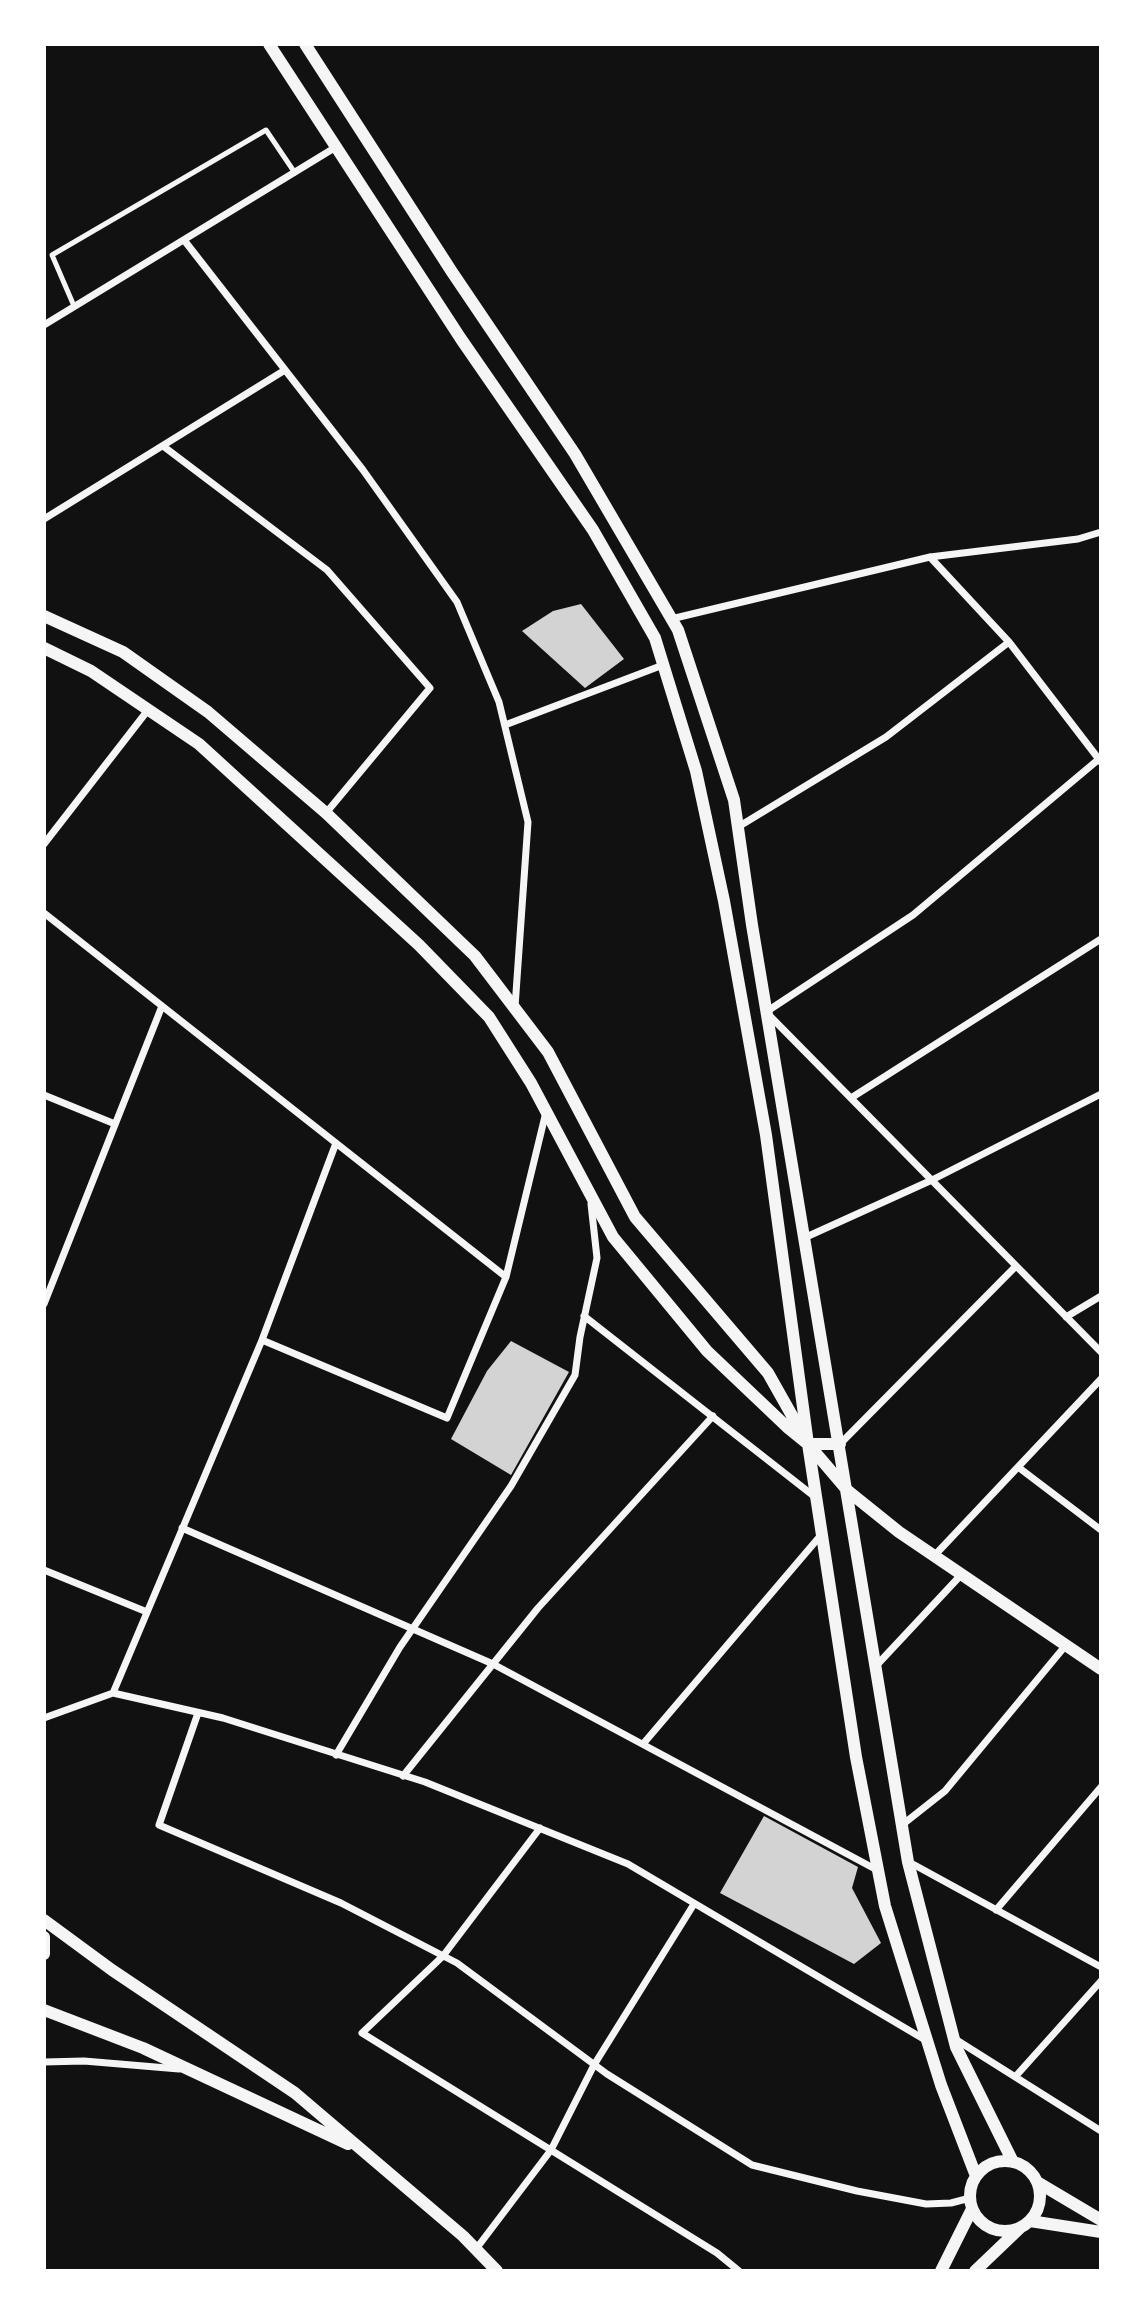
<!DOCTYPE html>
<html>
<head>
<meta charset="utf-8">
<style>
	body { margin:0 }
	#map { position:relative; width:1145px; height:2315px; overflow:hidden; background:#111; font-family:Montserrat,sans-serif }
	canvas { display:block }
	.frame { position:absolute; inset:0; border:46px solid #fff; pointer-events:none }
</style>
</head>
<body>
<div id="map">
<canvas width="1145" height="2315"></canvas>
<div class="frame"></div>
</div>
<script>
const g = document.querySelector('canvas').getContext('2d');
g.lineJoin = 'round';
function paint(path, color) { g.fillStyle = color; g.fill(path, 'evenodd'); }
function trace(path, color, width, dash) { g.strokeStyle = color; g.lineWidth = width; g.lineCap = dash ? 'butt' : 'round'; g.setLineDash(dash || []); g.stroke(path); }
paint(new Path2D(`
	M 581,604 L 624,659 L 585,688 L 522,631 L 553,611 Z
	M 511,1341 L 569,1372 L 511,1475 L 451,1439 L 487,1371 Z
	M 764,1816 L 858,1867 L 852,1888 L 881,1943 L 854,1964 L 720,1893 Z`), '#d3d3d3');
trace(new Path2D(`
	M 74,306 L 52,255 L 266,130 L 295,173`), '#f5f5f5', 5);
trace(new Path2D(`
	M 184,240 L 363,470 L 457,602 L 499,702 L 528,822 L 515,1007
	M 44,325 L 336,147
	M 163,446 L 327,570 L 430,688 L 326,813
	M 44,519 L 285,370
	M 930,557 L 1009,642 L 1101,762
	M 671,619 L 930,557 L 1078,539 L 1101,532
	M 505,725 L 663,665
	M 1099,759 L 913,915 L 766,1012 L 1101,1352
	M 738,827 L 886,737 L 1009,642
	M 44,844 L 148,710
	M 44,913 L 506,1277
	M 44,1095 L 115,1124
	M 851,1098 L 1101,939
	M 804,1238 L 932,1180 L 1101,1094
	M 44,1304 L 162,1006
	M 584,1316 L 815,1497
	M 1066,1317 L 1101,1296
	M 262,1340 L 447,1418 L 506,1277 L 546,1112
	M 840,1444 L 1016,1266
	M 1018,1467 L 1101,1530
	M 182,1528 L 493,1664 L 877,1870
	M 934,1556 L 1101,1379
	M 44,1570 L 147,1612
	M 875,1667 L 961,1575
	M 113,1693 L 223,1718 L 425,1782 L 628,1864 L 927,2041
	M 198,1713 L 159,1825 L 341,1903 L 457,1963 L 607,2074 L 752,2165 L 857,2191 L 926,2204 L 951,2203 L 970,2198
	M 44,1718 L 113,1693 L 262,1340 L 336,1143
	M 643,1744 L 821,1535
	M 336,1755 L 400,1647 L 511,1486 L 575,1375 L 580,1337 L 597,1258 L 591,1204
	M 403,1776 L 538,1608 L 713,1416
	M 902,1825 L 945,1791 L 1066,1645
	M 540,1828 L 443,1956 L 362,2033 L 717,2253 L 739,2271
	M 909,1862 L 1101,1967
	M 996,1910 L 1101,1787
	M 955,2039 L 1101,2131
	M 44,2062 L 84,2061 L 179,2069
	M 1015,2077 L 1101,1981
	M 476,2249 L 551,2150 L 594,2065 L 694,1904`), '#f5f5f5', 7);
trace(new Path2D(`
	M 269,44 L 461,339 L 593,530 L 655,638 L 696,771 L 724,901 L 766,1135 L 808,1444 L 856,1757 L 885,1906 L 941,2085 L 976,2176
	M 305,44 L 452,272 L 575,454 L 678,630 L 734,800 L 752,925 L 908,1862 L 956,2047 L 1013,2162
	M 44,616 L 123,652 L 208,712 L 326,813 L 475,956 L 548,1052 L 635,1217 L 768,1373 L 808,1444 L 848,1491 L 899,1532 L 1101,1669
	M 44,648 L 91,671 L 199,744 L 419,945 L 489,1017 L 531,1083 L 613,1237 L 707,1351 L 787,1427 L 808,1444 L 840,1444
	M 44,1920 L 112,1970 L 295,2093 L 463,2236 L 497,2271
	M 44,1937 L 44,1954
	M 44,2010 L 143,2048 L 348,2144
	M970 2196a35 35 0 1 1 70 0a35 35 0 1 1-70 0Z
	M 1037,2182 L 1101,2220
	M 1030,2221 L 1101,2232
	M 941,2271 L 972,2209
	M 975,2271 L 1020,2228`), '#f5f5f5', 12);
</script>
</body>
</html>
